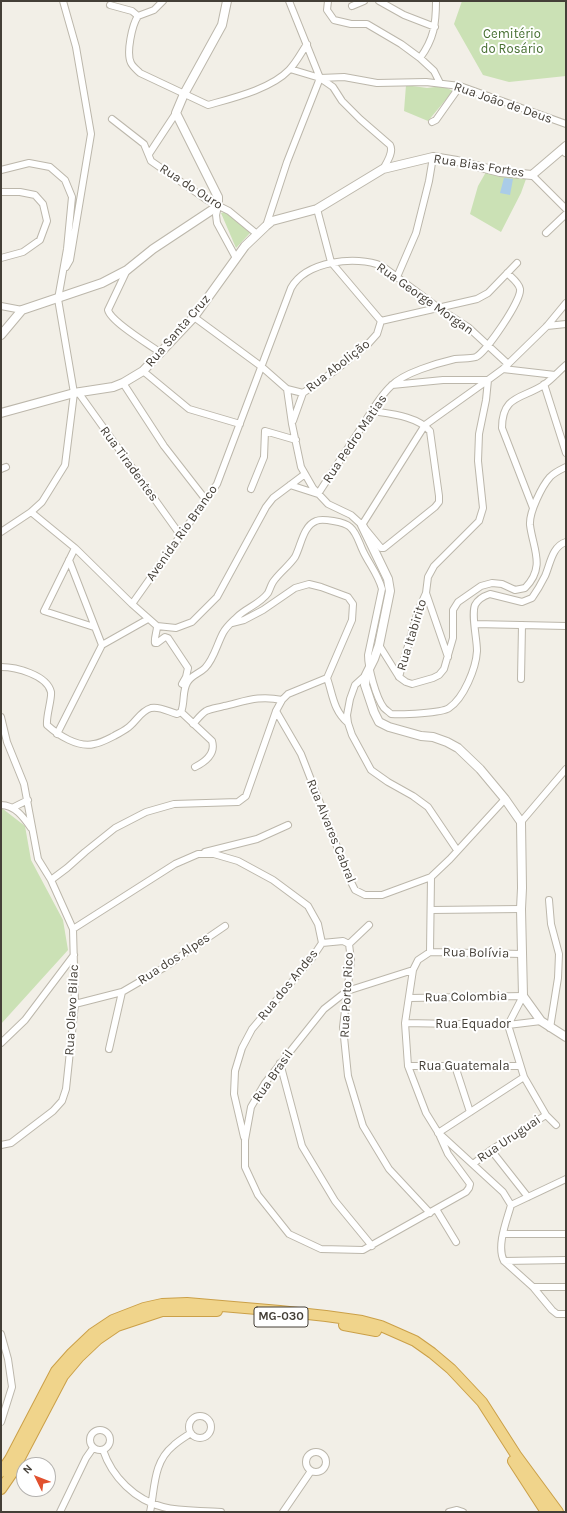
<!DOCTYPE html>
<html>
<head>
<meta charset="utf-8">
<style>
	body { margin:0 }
	#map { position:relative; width:567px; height:1513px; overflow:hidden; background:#f2efe7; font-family:Karla,sans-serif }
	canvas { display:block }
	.frame { position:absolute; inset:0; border:2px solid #443f37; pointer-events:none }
	.north { position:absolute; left:16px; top:1457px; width:40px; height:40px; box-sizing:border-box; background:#fff; border:1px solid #b4b2af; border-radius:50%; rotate:313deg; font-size:11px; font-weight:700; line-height:16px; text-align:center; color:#443f37 }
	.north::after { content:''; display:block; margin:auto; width:14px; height:18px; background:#e1512f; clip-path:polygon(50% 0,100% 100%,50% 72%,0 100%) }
</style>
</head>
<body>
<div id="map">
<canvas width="567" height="1513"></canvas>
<div class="frame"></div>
<div class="north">N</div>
</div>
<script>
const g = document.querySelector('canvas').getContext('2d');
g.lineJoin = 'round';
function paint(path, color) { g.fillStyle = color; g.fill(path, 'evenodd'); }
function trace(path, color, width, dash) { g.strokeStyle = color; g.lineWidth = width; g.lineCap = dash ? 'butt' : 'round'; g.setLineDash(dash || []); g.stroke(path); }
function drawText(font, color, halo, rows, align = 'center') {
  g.font = font + ' Karla,sans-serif'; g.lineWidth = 4; g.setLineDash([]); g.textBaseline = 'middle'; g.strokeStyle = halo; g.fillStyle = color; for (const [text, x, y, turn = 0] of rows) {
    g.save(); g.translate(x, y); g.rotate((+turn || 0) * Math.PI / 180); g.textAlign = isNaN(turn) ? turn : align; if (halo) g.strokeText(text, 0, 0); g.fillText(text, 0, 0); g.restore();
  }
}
paint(new Path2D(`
	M 462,1 L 566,1 L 566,76 L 509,82 L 483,75 L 454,24 Z
	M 406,85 L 427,88 L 443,86 L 453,91 L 428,121 L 404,111 Z
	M 486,172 L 526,179 L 521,193 L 501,232 L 470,214 L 478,186 Z
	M 225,212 L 251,232 L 236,248 L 221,213 Z
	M 1,809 L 3,809 L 25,826 L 31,860 L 63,920 L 68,950 L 1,1024 Z`), '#cbe1b5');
paint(new Path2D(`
	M 504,178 L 513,179 L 510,195 L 500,193 Z`), '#aacce8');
const minor = new Path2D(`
	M 63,1 L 76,47 L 91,134 L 70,260 L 66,267
	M 289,1 L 320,78
	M 328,1 L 327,10 L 334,20 L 351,24 L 367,24 L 401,44 L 420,58 L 434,71 L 440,83
	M 379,1 L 404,15 L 435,27
	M 110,5 L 132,11 L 138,16 L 154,10 L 163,1
	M 352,6 L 364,1
	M 138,16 C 132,25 126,53 131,63 C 133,67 137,70 140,73 L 208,105 C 233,98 271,89 289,70 C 296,63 301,53 307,44
	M 420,58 C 434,39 436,24 436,1
	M 290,69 L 320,78 L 344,77 L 377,83 L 426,82 L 460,86 L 566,124
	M 320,78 L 333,87 L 342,101 L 360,119 L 390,145 C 394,152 387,162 383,169
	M 112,119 L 144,144 L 151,161 L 207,200 L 229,211 L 257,234
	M 432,122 L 436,120 L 460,86
	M 565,153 L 566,152
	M 149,154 L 176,113
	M 1,170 L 29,163 L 50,167 L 65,180 L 72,197 L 67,249 L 58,299 L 74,393 L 65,465 L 42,502 L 31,512 L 1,532
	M 532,175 L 566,209
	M 1,192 L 20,192 L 35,195 L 43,204 L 47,221 L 40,240 L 23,252 L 1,258
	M 218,206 L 216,215 L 217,223 L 236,258
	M 266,226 L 287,162 L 320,78
	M 546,233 L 566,214
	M 127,270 L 108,310 C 111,322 150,345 161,353
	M 397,277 L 416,233 L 429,181 L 433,157
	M 1,306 L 22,310
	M 194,317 L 262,367 L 287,389 L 303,393
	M 381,321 L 477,299 L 488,293 L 517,263
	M 547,326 L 566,324
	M 503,369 L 555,375
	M 143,371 L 189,409 L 240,424
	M 123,383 L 164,446 L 206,500
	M 544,384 L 566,453
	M 392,385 L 443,380 L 488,380
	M 287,389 L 292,424 L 301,467 L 313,488 L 328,504 L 351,515 L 362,525 L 381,548 L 384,548 L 435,507 L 439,502 L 439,496 L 430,431 C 417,416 391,414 372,411
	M 78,392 L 181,536
	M 293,421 L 303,393 L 336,370 L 368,344 L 377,334 L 381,321 L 331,262 L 317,209
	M 1,469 L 6,467
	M 290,485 L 318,494 C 332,472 347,450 361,428 C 370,414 379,397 391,386 C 403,373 438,363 455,359 C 462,358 470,359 476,357 C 486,352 522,300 520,289 C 519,283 512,278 507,273
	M 251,489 L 264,457 L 265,431 L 296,440
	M 533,508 L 502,428 C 502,394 524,399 545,384 C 552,379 559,371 566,365
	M 31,512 L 75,548 L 132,604 L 157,626 L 176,628 L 192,622 L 217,597 L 266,507 L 273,498 L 305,474
	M 362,525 L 425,425 L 488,380
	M 75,548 L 44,611 L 94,627
	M 69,560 L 102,645
	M 132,604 L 217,484 L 291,288 C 306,261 356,255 382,266 L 440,309 L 468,327 L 508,364
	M 232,623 L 244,620 L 263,610 L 295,588 L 309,584 L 321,587 L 348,597 L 353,604 L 352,620 L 327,678
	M 475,624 L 566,626
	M 157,626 C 157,632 154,638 155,643 L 157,643 L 165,637 L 168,638 L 188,668 L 186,677 L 182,684
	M 379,645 L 399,677 L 406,682 L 412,684 L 433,678 L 439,675 L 444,669 L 453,638 L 453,610 L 458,602 L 481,586 L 492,583 L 502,584 L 515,590 L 525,588 C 546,567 533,549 530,525 C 529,512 542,486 550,477 C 555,472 560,470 566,467
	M 448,657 L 426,593 L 428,577 L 434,566 L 479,521 L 483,508 L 478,461 L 479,434 L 486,400 L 488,380 L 503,369 L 547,326 L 566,303
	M 1,667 C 16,667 47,675 51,692 C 52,699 46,716 47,725 C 58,735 78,748 94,744 C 101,743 108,739 114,736 C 119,733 126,730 130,726 C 137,720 141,711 151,708 C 160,706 169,712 177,714 L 181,712 C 185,703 182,692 187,683 C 191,675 199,674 205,668 C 214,659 217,644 223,633 C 226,627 232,622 237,617 C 246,608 260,604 268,593 C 270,589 271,585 273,582 C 279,573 289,566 295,557 C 301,546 303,526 316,521 C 322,518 345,522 350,527 C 357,533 359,543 363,551 C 369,564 378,574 382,589 L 368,655 C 368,667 376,698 384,708 C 386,710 389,712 391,714 C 402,715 442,713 449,708 C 464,698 476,668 477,651 C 477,638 471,615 475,605 C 478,599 484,596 490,594 L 522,602 L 532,598 C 537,591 541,584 545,576 C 550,565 552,546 566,542
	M 366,675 L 355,685 L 350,699 L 347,715 L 348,723 L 352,735 L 371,770 L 388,782 L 413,796 L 428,807 L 457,850
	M 399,677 L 418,611 L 426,593
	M 521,679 L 522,625
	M 276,711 L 301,754 L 350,880 L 355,890 L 365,895 L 382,895 L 431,877 L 450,859 L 505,799
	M 181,712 L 212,741 C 216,754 205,762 195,767
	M 1,717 L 7,742 L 24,784 L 38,859 L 51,880 L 73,929 L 75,1004 L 66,1089 L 62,1101 L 53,1111 L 11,1143 L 1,1145
	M 193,724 C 197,720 201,714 206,711 C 212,708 218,708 224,706 C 246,701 259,695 282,700
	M 57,734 L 102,645 L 148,619
	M 1,805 C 15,805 24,818 31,828
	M 12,808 L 28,800
	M 521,822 L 566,769
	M 205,852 L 257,839 L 288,825
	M 51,880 L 67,868 L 85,852 L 115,828 L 146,812 L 174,804 L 238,802 L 246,796 L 276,711 L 282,700 L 288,694 L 327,678 C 333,695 333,710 348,723
	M 549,900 L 551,924 L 559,954 L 558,978 L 550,1028
	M 431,910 L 521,909
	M 73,929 L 175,864 L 198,854 L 214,854 L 238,861 L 273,880 L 308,906 L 318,924 L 322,943 L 312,958 L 252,1029 L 242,1048 L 235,1071 L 234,1094 L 244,1137
	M 322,943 L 343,941 L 349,944 L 351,960 L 343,1027 L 348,1076 L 363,1126 L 389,1169 L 430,1213
	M 349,944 L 369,925
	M 430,952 L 431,877
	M 413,970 L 347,991 L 324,1009 L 265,1083 L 251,1107 L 245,1140 L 245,1167 L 258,1195 L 289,1234 L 321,1249 L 363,1250 L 466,1192 L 469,1188 L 470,1184 L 448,1154 L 439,1134 L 426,1113 L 408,1066 L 405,1023 L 413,970 L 418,960 L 430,952 L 522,954
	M 410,998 L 523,996 L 508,1025
	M 75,1004 L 122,992 L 165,967 L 225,926
	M 405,1023 L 508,1025 L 541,1021
	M 508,1025 L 524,1077 L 546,1115 L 556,1125
	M 1,1043 L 25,1020 L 74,955
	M 109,1049 L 122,992
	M 280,1063 L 302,1146 L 335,1201 L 372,1246
	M 408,1066 L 520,1066
	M 455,1066 L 470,1112
	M 438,1133 L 524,1077
	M 442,1136 L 503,1192 L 511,1205 C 507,1220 496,1246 504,1261 L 533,1287 L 552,1310 L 557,1314 L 566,1314
	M 491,1150 L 528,1197
	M 473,1164 L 491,1150 L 546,1115
	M 511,1205 L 566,1179
	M 436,1209 L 456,1242
	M 503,1234 L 566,1234
	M 504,1261 L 566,1260
	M 533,1287 L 566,1287
	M 1,1334 L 8,1359 L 12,1387 L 1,1422
	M189 1427a11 11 0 1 1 22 0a11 11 0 1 1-22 0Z
	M90 1440a10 10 0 1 1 20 0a10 10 0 1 1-20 0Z
	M 103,1450 C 112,1477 135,1500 163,1507 C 182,1512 202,1510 221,1512
	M306 1462a10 10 0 1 1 20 0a10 10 0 1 1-20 0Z
	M 60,1512 L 86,1458 L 93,1448
	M 150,1512 C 155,1489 153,1462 173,1446 C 178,1441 185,1437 191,1433
	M 283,1512 L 311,1471
	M 449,1512 L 457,1510 L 463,1512`);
const tertiary = new Path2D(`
	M 1,335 L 22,310 L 102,283 L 127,270 L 153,249 L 218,206 L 218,197 L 176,113 L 184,94 L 222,25 L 227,1
	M 1,413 L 74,393 L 113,387 L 123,383 L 143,371 L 194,317 L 245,246 L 266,226 L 272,221 L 317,209 L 383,169 L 433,157 L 457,161 L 500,172 L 532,175 L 566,146
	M 362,525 L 388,579 L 390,591 L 379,645 L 374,659 L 366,675 L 365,685 L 374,712 L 379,722 L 389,727 L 421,736 L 433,737 L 447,742 L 458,748 L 480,769 L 505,799 L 521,822 L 522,888 L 521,909 L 523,996 L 541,1021 L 566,1037`);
const trunk = new Path2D(`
	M 344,1325 L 376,1331
	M 513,1461 L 546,1512
	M 1,1472 L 10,1459 L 56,1371 L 72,1353 L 92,1334 L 113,1320 L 144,1308 L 162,1304 L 187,1303 L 280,1311 L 326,1316 L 362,1321 L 381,1326 L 415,1341 L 432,1353 L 451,1369 L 482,1402 L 516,1455 L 558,1512
	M 1,1489 L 12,1473 L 63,1376 L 79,1357 L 98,1339 L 117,1326 L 162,1311 L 217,1311`);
trace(minor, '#bcb7ab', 8);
trace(tertiary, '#bcb7ab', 10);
trace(trunk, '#cba048', 12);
trace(minor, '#fff', 6);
trace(tertiary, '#fff', 8);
trace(trunk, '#f0d48b', 10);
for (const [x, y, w] of [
	[281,1317,54]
]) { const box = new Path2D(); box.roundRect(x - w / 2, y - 10, w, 20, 3); g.fillStyle = '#fff'; g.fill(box); trace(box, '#443f37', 1); }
drawText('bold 12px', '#443f37', null, [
	["MG-030",281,1317]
]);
drawText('13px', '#466f31', '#fff', [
	["Cemitério",512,34],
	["do Rosário",512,49]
]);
drawText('13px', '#443f37', '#fff', [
	["Rua João de Deus",503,103,19],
	["Rua Bias Fortes",479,166,9],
	["Rua do Ouro",191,187,33],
	["Rua George Morgan",425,299,35],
	["Rua Santa Cruz",178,331,-49],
	["Rua Abolição",338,366,-38],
	["Rua Pedro Matias",355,439,-56],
	["Rua Tiradentes",129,464,54],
	["Avenida Rio Branco",182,533,-55],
	["Rua Itabirito",412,635,-73],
	["Rua Alvares Cabral",331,831,68],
	["Rua Bolívia",476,953,1],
	["Rua dos Alpes",174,959,-33],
	["Rua dos Andes",288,985,-51],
	["Rua Porto Rico",347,995,-87],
	["Rua Colombia",466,997,-1],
	["Rua Olavo Bilac",72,1010,-87],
	["Rua Equador",473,1024],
	["Rua Guatemala",464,1066],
	["Rua Brasil",273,1076,-55],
	["Rua Uruguai",509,1139,-34]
]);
</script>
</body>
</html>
